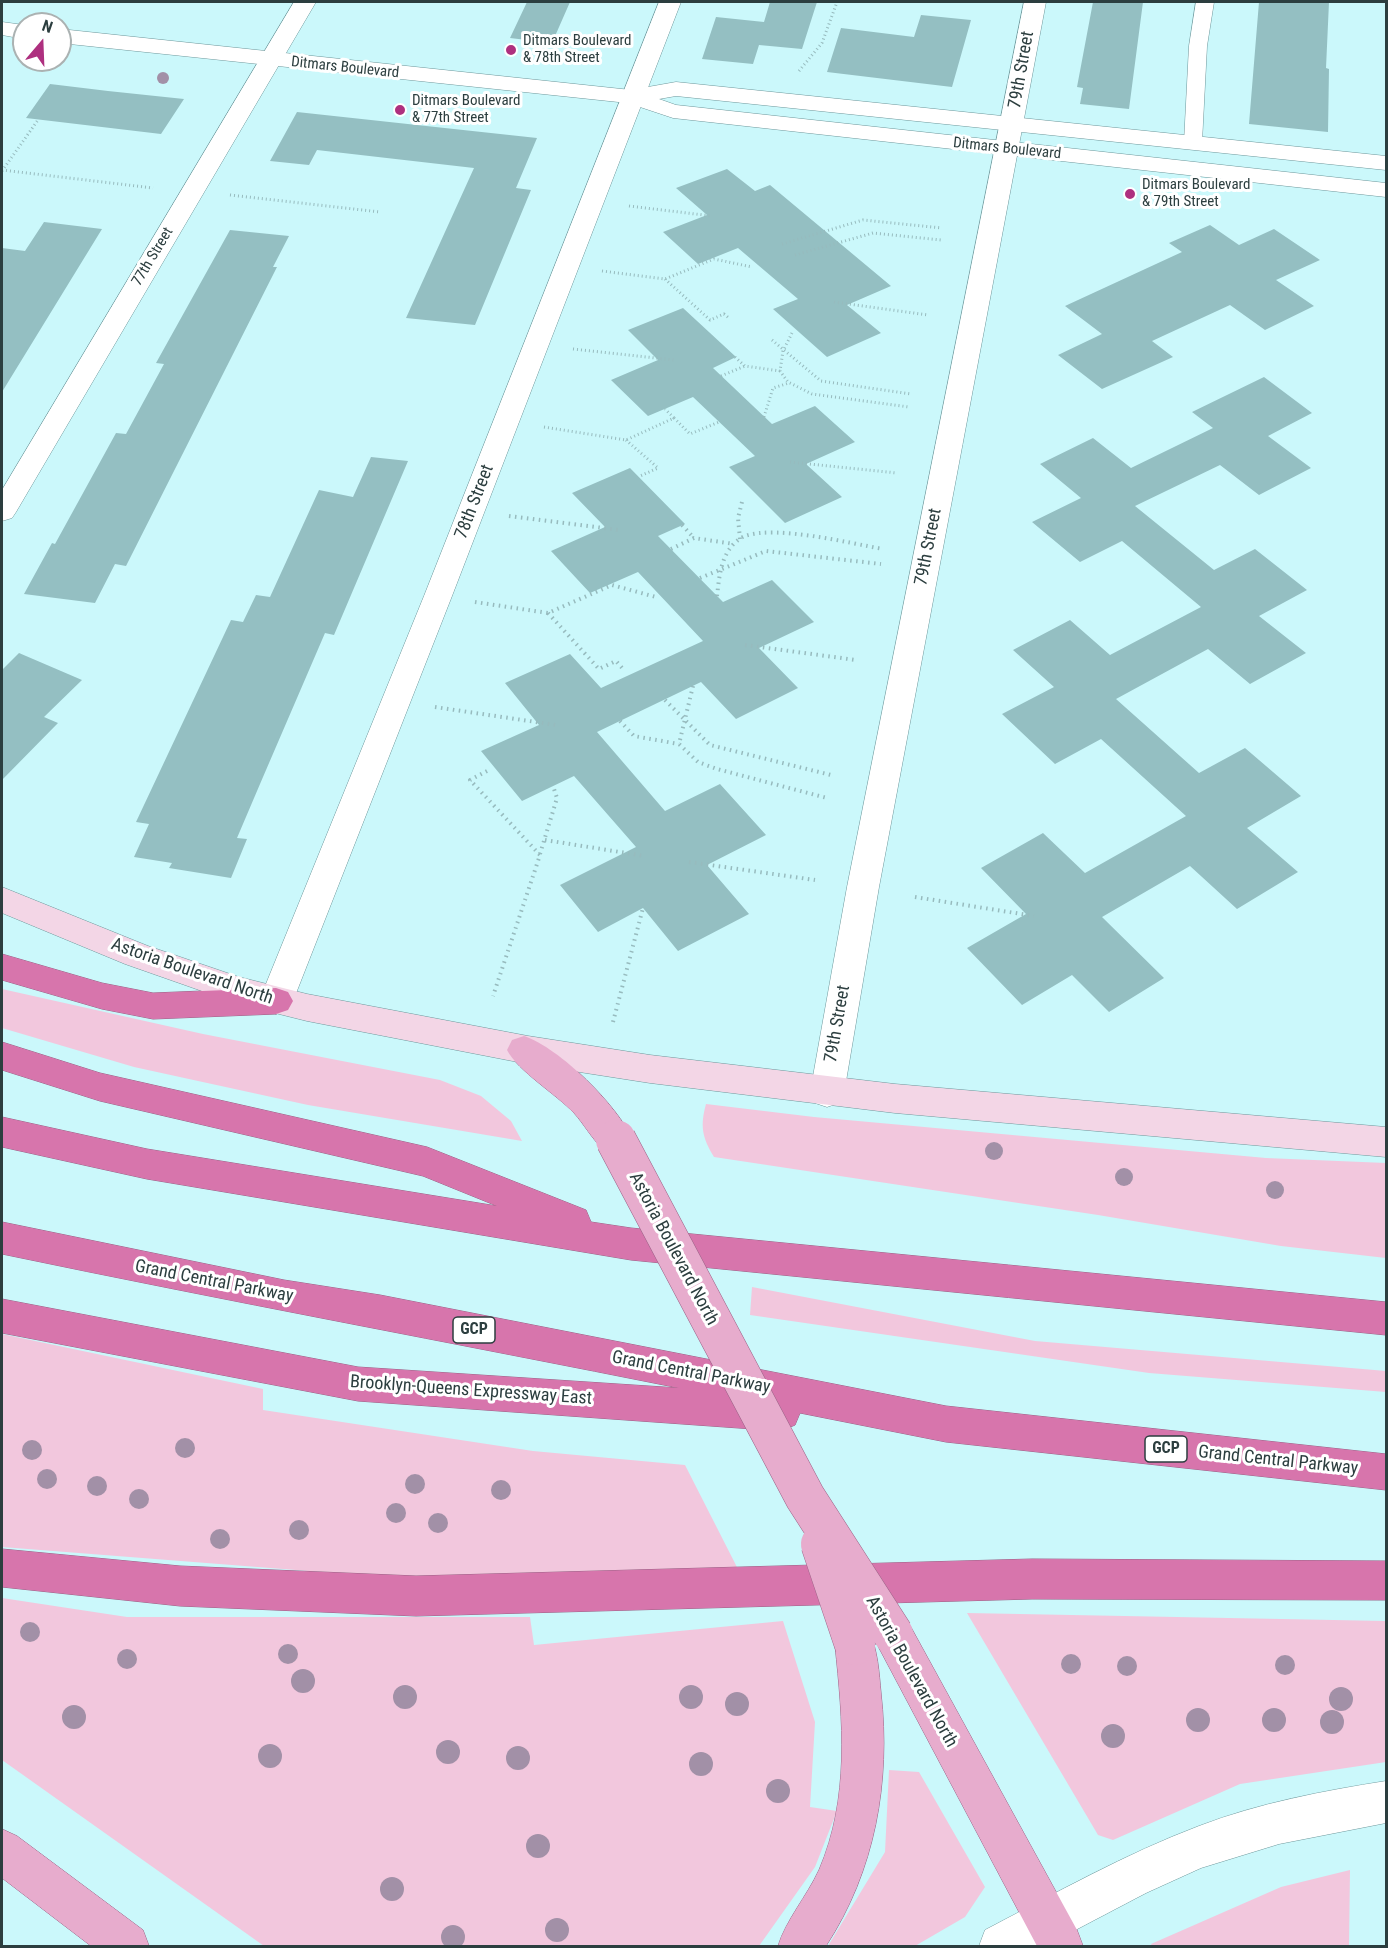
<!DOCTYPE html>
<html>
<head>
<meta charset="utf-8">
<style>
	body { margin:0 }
	#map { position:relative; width:1388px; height:1948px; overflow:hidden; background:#cbf8fb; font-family:"Roboto Condensed",sans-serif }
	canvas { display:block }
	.frame { position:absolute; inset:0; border:3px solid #2c3e3f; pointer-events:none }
	.north { position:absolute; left:12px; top:12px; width:60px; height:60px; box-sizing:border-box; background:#fff; border:2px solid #abb2b2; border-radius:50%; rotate:19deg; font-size:16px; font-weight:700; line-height:24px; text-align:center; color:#2c3e3f }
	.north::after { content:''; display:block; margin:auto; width:21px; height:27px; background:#ae307f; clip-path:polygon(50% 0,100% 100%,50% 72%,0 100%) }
</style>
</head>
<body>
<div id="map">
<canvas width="1388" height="1948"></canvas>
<div class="frame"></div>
<div class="north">N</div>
</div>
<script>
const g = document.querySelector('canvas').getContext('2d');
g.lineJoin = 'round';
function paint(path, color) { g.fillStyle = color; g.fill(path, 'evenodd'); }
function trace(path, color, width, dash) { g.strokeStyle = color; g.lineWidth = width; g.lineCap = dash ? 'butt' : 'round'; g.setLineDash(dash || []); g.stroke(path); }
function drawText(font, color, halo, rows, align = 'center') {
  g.font = font + ' "Roboto Condensed",sans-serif'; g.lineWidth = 6; g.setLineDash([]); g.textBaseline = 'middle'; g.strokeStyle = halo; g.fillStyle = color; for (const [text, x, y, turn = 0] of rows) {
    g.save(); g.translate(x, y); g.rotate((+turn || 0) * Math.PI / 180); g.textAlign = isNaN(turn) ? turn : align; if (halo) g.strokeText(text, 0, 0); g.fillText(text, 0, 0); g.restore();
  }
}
paint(new Path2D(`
	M 2,989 L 203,1034 L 440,1080 L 481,1096 L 511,1121 L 522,1141 L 308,1105 L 134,1067 L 2,1028 Z
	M 706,1104 L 814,1117 L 1266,1158 L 1386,1163 L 1386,1258 L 1281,1246 L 1098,1215 L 714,1157 C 702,1137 700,1126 706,1104 Z
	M 752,1287 L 1035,1341 L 1386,1371 L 1386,1392 L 1149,1373 L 750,1315 Z
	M 2,1334 L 263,1389 L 263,1410 L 533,1451 L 685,1465 L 742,1577 L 449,1582 L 2,1547 Z
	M 2,1598 L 127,1617 L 530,1617 L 534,1645 L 783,1621 L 815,1722 L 810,1807 L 837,1811 L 815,1867 L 759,1946 L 264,1946 L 2,1760 Z
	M 967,1613 L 1386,1621 L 1386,1762 L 1240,1784 L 1113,1840 L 1098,1835 Z
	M 889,1770 L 919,1772 L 985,1887 L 965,1917 L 915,1946 L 828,1946 L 885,1852 Z
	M 1350,1870 L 1349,1946 L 1152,1946 L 1151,1944 L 1281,1887 Z`), '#f2c7dd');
paint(new Path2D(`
	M 527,2 L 570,2 L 552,43 L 510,38 Z
	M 770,2 L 817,2 L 802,49 L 759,45 L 753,64 L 702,59 L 716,17 L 764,22 Z
	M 1093,2 L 1143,2 L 1129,109 L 1080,104 L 1083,88 L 1077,87 Z
	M 1259,2 L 1329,2 L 1326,68 L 1329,69 L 1328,132 L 1249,124 Z
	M 921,15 L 971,20 L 952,87 L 827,72 L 841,28 L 914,37 Z
	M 50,84 L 108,91 L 184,99 L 161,134 L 26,118 Z
	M 297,112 L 537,138 L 516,188 L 531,190 L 475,325 L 406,318 L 474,168 L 317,150 L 309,165 L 270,161 Z
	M 727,169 L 755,191 L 770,185 L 891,286 L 847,305 L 881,333 L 827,357 L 773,309 L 798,299 L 738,248 L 698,264 L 663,232 L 707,215 L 676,188 Z
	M 44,222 L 102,229 L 2,392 L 2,248 L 25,251 Z
	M 1210,225 L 1239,245 L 1274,229 L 1320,260 L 1276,280 L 1314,306 L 1265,330 L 1230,305 L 1152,341 L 1173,357 L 1102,389 L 1058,355 L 1102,334 L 1065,306 L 1182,252 L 1169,243 Z
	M 230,230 L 289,236 L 273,267 L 277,267 L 126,566 L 115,564 L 95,603 L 24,594 L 52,543 L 55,544 L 116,433 L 126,434 L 164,364 L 156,363 Z
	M 683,308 L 736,357 L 713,368 L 772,424 L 815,406 L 855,442 L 806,464 L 842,497 L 785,523 L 729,467 L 755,456 L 693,397 L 648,416 L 611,380 L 658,360 L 628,330 Z
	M 1264,377 L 1312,413 L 1268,436 L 1311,468 L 1259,495 L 1220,465 L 1135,506 L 1214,570 L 1255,549 L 1307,590 L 1259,616 L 1306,653 L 1250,684 L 1208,649 L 1116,699 L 1199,773 L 1245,748 L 1301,796 L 1247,828 L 1298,872 L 1237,909 L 1190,866 L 1102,917 L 1164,978 L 1109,1012 L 1072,975 L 1022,1005 L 967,948 L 1026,914 L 981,868 L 1043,833 L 1085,873 L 1186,816 L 1101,739 L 1055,764 L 1002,714 L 1054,687 L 1013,650 L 1070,620 L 1110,655 L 1201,607 L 1122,541 L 1080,562 L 1032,522 L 1081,498 L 1040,464 L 1093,438 L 1131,468 L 1213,428 L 1192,412 Z
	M 371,457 L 408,461 L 334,635 L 325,633 L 263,777 L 237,838 L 247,839 L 231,878 L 169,868 L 172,863 L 134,857 L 149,824 L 136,822 L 231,620 L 243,622 L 256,595 L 270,597 L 319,490 L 353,497 Z
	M 630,468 L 685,524 L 658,536 L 723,602 L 772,580 L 814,622 L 759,648 L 798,688 L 736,719 L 701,682 L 597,732 L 665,811 L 720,784 L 766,835 L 707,865 L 749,914 L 678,951 L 643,908 L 598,932 L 560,885 L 636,847 L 574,776 L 522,801 L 481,751 L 539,725 L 505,683 L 570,654 L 601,688 L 703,641 L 638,572 L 590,593 L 551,551 L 605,527 L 572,493 Z
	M 19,653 L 82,680 L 44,717 L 58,723 L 2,780 L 2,670 Z`), '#94bfc2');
const service = new Path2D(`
	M 1196,2 L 1214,2 L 1207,46 L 1202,142 L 1200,146 L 1186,146 L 1184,142 L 1189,46 Z`);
const minor = new Path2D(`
	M 294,2 L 316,2 L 16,512 L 12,518 L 2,521 L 2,490 Z
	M 659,2 L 681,2 L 452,596 L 293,1001 L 288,1010 L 276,1014 L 264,1010 L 259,1001 L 424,596 Z
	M 1024,2 L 1046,2 L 879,887 L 844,1093 L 839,1103 L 827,1107 L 815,1103 L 810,1093 L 847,887 Z`);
const tertiary = new Path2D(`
	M 2,22 L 24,25 L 24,39 L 2,35 Z
	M 60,29 L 631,90 L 676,82 L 1386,156 L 1386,170 L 676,96 L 659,99 L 676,105 L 1386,183 L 1386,197 L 673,118 L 628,103 L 60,43 Z
	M 1386,1781 L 1386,1823 L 1279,1844 L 1201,1868 L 1146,1893 L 1045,1946 L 979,1946 L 985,1930 C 1056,1893 1125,1854 1199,1826 C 1259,1803 1323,1791 1386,1781 Z`);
const secondary = new Path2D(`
	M 2,887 L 148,946 L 239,977 L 307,994 L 528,1036 L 650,1055 L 895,1084 L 1386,1127 L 1386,1157 L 895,1113 L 650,1083 L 528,1064 L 307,1021 L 239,1004 L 125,964 L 2,913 Z`);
const primary = new Path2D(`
	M 524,1036 C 560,1048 617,1105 633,1140 L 628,1150 C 619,1154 611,1157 603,1149 C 592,1139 584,1124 574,1113 C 556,1094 518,1071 507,1050 L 512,1040 Z
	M 893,1614 L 907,1620 L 1077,1930 L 1083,1946 L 1037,1946 L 879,1648 L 873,1634 L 879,1620 Z
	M 855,1625 L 869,1631 C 878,1651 879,1672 881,1693 C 891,1782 875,1871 826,1946 L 778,1946 C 786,1920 807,1896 819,1870 C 850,1798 843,1721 835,1645 L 841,1631 Z
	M 2,1829 L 17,1836 L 143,1930 L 149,1946 L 91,1946 L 2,1878 Z`);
const motorway = new Path2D(`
	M 2,954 L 102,983 L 153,993 L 276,988 L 288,992 L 293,1001 L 288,1010 L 276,1014 L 153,1019 L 102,1009 L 2,980 Z
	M 2,1042 L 100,1073 L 427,1147 L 586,1210 L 591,1222 L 631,1228 L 1386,1302 L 1386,1335 L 631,1260 L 147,1179 L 2,1147 L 2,1117 L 147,1149 L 497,1206 L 423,1176 L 100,1101 L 2,1070 Z
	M 2,1222 L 284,1280 L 380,1295 L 946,1406 L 1386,1454 L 1386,1490 L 946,1442 L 800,1413 L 795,1425 L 781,1431 L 358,1401 L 2,1333 L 2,1299 L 358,1367 L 679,1388 C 454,1343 227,1301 2,1254 Z
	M 2,1549 L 180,1566 L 416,1576 L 1032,1559 L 1386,1561 L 1386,1600 L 1032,1599 L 416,1616 L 180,1606 L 2,1587 Z`);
trace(service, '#6e979b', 1);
trace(minor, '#6e979b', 1);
trace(tertiary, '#6e979b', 1);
trace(secondary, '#6e979b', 1);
trace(primary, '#9b6286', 1);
trace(motorway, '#9b6286', 1);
trace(new Path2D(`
	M 799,71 L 822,43 L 837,2
	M 2,170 L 153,188
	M 2,171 L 38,120
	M 230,195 L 380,212
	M 629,206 L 712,216
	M 782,244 L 863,220 L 942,228
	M 795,255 L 873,233 L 941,240
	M 602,271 L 665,279 L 714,259 L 752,267
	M 665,279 L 710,320 L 724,314 L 729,318
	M 834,302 L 928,315
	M 792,333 L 783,351 L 780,371 L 788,382 L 812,394 L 909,407
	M 772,340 L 821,381 L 911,394
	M 573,349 L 674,360
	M 735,357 L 745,366 L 780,371
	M 721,376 L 745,366
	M 764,417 L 773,388 L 789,383
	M 674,418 L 690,434 L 719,422
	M 544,427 L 626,440 L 674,418 L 665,409
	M 626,440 L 658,468 L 640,476
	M 790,462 L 897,473`), '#97bbbe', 3, [1, 3]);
trace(new Path2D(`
	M 509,516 L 619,530
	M 682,525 L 694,538
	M 740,539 L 738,518 L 743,498
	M 671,549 L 694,538 L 734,544
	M 700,578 L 766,551 L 881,564
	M 717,596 C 719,580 720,561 731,547 C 734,543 740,538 745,536 C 776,525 849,543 883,549
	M 475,602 L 548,613 L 612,585 L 656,597
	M 548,613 L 599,669 L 616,661 L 623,669
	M 745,645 L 856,660
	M 693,686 L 679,744 L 698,762 L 717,769 L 827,798
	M 665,700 L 710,745 L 831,775
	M 435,707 L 556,725
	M 620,721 L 634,736 L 679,744
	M 487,771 L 470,780 L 540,855 L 493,996
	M 545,840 L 645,856
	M 540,854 L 557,798 L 553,786
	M 689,862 L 815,880
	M 915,897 L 1034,916
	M 613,1022 L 643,908`), '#97bbbe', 4, [1.5, 4.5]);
paint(service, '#fff');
paint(minor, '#fff');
paint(tertiary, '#fff');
paint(secondary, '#f3d6e6');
paint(primary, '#e7accd');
paint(motorway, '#d775ac');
const primaryBridge = new Path2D(`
	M 616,1140 L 805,1497 L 893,1634
	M 821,1544 L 855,1645`);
trace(primaryBridge, '#9b6286', 41, []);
trace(primaryBridge, '#e7accd', 40);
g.fillStyle = '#a290a7';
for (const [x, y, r] of [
	[163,78,6],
	[994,1151,9],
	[1124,1177,9],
	[1275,1190,9],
	[185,1448,10],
	[32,1450,10],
	[47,1479,10],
	[415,1484,10],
	[97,1486,10],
	[501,1490,10],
	[139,1499,10],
	[396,1513,10],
	[438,1523,10],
	[299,1530,10],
	[220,1539,10],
	[30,1632,10],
	[288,1654,10],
	[127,1659,10],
	[1071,1664,10],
	[1285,1665,10],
	[1127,1666,10],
	[303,1681,12],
	[405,1697,12],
	[691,1697,12],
	[1341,1699,12],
	[737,1704,12],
	[74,1717,12],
	[1198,1720,12],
	[1274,1720,12],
	[1332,1722,12],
	[1113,1736,12],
	[448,1752,12],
	[270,1756,12],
	[518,1758,12],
	[701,1764,12],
	[778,1791,12],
	[538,1846,12],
	[392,1889,12],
	[557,1930,12],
	[453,1937,12]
]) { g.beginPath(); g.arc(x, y, r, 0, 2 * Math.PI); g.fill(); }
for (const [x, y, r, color] of [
	[511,50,6,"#ae307f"],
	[400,110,6,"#ae307f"],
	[1130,194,6,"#ae307f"]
]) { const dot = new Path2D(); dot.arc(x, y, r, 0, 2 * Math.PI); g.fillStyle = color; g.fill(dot); trace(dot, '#fff', 2); }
drawText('15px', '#2c3e3f', '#fff', [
	["Ditmars Boulevard",523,41],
	["& 78th Street",523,58],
	["Ditmars Boulevard",412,101],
	["& 77th Street",412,118],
	["Ditmars Boulevard",1142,185],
	["& 79th Street",1142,202]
], 'left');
drawText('15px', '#2c3e3f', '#fff', [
	["Ditmars Boulevard",345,68,6],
	["Ditmars Boulevard",1007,149,6],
	["77th Street",153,257,-59]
]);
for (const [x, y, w] of [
	[474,1330,42],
	[1166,1449,42]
]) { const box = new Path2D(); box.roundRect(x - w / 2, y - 13, w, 26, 4.5); g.fillStyle = '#fff'; g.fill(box); trace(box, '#2c3e3f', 1.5); }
drawText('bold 16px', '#2c3e3f', null, [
	["GCP",474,1330],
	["GCP",1166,1449]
]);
drawText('18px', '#2c3e3f', '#fff', [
	["79th Street",1022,70,-80],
	["78th Street",475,502,-69],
	["79th Street",929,547,-79],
	["Astoria Boulevard North",192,972,19],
	["79th Street",838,1024,-80],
	["Astoria Boulevard North",673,1249,62],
	["Grand Central Parkway",214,1282,11],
	["Grand Central Parkway",691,1373,11],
	["Brooklyn-Queens Expressway East",471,1391,4],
	["Grand Central Parkway",1278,1461,6],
	["Astoria Boulevard North",911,1672,61]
]);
</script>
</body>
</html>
